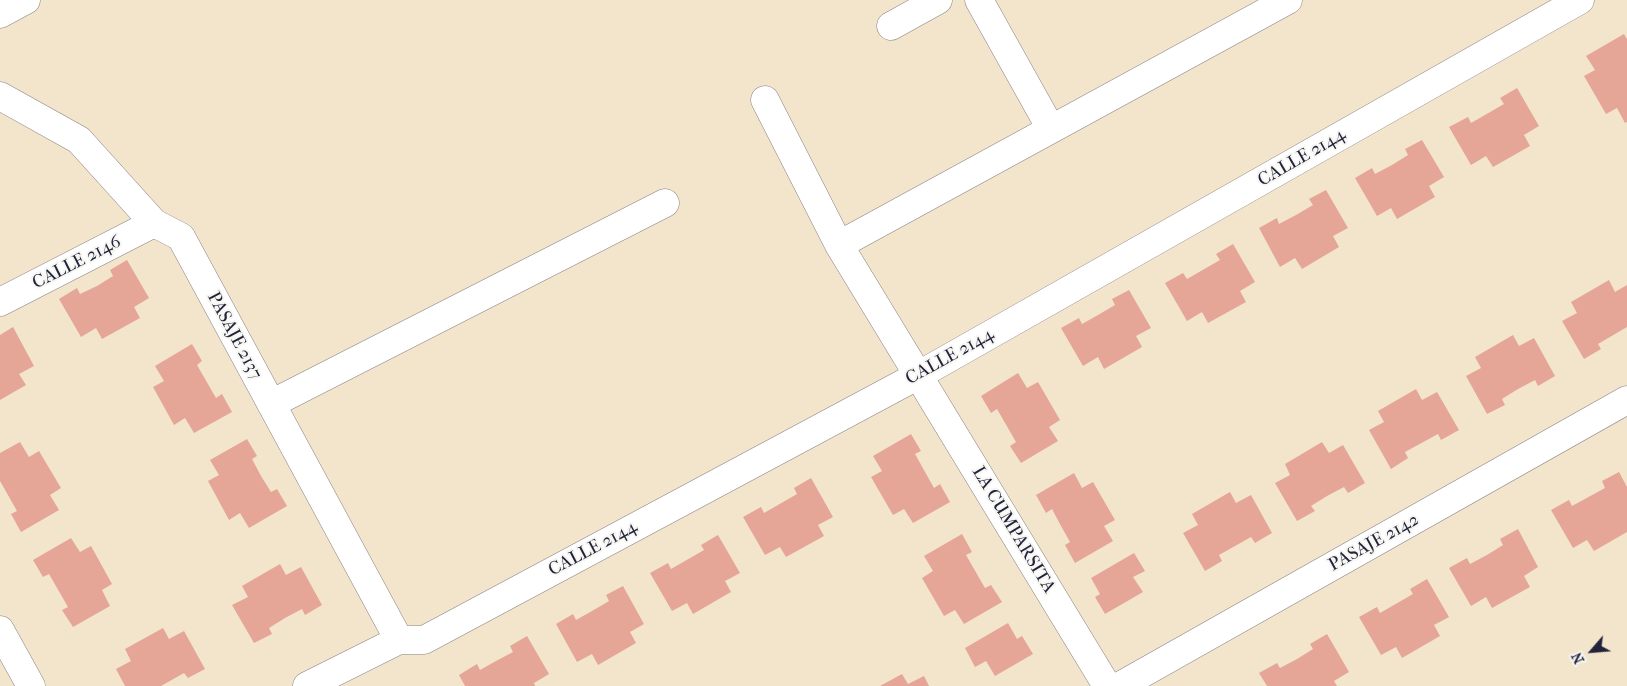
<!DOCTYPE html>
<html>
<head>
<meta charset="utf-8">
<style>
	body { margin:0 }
	#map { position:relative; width:1627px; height:686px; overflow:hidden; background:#f3e4cc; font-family:"IM FELL French Canon",serif }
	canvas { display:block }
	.north { position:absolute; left:1567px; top:626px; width:50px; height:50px; -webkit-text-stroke:4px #f6f6f2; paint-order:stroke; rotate:243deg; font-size:14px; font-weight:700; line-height:20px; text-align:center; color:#22223b }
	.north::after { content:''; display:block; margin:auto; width:18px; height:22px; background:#22223b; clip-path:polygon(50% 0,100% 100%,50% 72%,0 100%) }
</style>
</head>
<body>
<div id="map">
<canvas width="1627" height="686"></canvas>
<div class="north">N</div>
</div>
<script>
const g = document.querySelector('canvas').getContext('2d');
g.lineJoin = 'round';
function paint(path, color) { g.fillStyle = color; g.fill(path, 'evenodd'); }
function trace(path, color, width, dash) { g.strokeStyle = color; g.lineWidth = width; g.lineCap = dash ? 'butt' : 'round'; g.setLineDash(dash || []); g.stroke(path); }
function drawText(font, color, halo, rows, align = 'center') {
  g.font = font + ' "IM FELL French Canon",serif'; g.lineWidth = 4; g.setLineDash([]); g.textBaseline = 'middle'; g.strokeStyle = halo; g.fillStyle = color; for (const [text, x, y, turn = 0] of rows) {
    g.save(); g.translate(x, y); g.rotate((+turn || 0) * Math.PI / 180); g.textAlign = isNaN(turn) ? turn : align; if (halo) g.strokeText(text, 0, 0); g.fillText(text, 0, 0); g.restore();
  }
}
paint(new Path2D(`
	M 1624,34 L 1627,39 L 1627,122 L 1625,123 L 1617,108 L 1606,114 L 1584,76 L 1595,70 L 1586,56 Z
	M 1517,88 L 1539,126 L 1524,135 L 1530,146 L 1493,167 L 1486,156 L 1471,165 L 1449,127 L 1468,117 L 1471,123 L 1504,104 L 1500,98 Z
	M 1422,140 L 1444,177 L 1429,186 L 1435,197 L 1397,219 L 1391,208 L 1377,216 L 1355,178 L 1372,168 L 1375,174 L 1392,165 L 1408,155 L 1405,149 Z
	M 1326,190 L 1348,228 L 1333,236 L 1339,247 L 1302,269 L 1295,258 L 1280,267 L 1259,228 L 1277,218 L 1279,224 L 1296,215 L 1313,205 L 1309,199 Z
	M 1233,244 L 1255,282 L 1240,291 L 1246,302 L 1208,323 L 1202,312 L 1187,321 L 1165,283 L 1183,273 L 1187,279 L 1220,260 L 1216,254 Z
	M 127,260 L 149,298 L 134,307 L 140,318 L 102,339 L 96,328 L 81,337 L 59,299 L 77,288 L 80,294 L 97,286 L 113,276 L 110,270 Z
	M 1609,280 L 1615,292 L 1627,285 L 1627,327 L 1598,344 L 1601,349 L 1584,359 L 1562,321 L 1577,313 L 1571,302 Z
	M 1129,290 L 1151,328 L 1136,336 L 1142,347 L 1104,369 L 1098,357 L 1083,366 L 1061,328 L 1079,318 L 1082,324 L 1098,315 L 1115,305 L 1112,299 Z
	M 13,327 L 34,366 L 19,374 L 26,385 L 0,400 L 0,335 Z
	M 1513,335 L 1519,346 L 1534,338 L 1555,376 L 1538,386 L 1535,380 L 1518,389 L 1502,399 L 1505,405 L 1487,414 L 1466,376 L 1481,368 L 1475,357 Z
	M 192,344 L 202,361 L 197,365 L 216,398 L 222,394 L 232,412 L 194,433 L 185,418 L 174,425 L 153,387 L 164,381 L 155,366 Z
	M 1018,373 L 1027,388 L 1038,382 L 1060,420 L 1049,427 L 1058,441 L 1021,463 L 1010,446 L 1016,442 L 997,409 L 991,413 L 981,396 Z
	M 1416,389 L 1422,400 L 1437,392 L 1459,430 L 1441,440 L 1438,434 L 1405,452 L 1408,458 L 1391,469 L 1369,430 L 1384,422 L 1378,411 Z
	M 911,434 L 921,451 L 915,454 L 934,488 L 940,484 L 950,502 L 913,523 L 904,509 L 893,515 L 871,477 L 882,471 L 873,456 Z
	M 247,439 L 257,456 L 252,459 L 261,476 L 271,492 L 277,489 L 287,506 L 249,528 L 240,513 L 229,520 L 208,481 L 219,475 L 210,460 Z
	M 20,442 L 29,457 L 39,451 L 61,488 L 50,495 L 59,510 L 21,532 L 11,514 L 17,511 L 0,481 L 0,453 Z
	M 1322,442 L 1329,453 L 1343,445 L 1365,483 L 1348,493 L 1344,487 L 1327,496 L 1311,506 L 1315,511 L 1297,521 L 1275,483 L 1290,475 L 1285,464 Z
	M 1619,472 L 1627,487 L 1627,532 L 1594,551 L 1587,540 L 1573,548 L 1551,510 L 1569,500 L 1572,506 L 1605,488 L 1602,481 Z
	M 1074,473 L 1082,488 L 1093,482 L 1115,520 L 1104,526 L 1113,541 L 1075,563 L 1065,545 L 1070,542 L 1061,526 L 1052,509 L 1046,513 L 1036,495 Z
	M 811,478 L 833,517 L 818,525 L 824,536 L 786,557 L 780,547 L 765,555 L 743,517 L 761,507 L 764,513 L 797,494 L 794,488 Z
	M 1230,492 L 1236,503 L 1251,495 L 1272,533 L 1255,543 L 1251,537 L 1219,555 L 1222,561 L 1205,571 L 1183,533 L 1198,525 L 1192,514 Z
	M 1518,529 L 1538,567 L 1524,576 L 1530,587 L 1492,608 L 1486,597 L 1471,606 L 1449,568 L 1467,558 L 1470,564 L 1487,555 L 1503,545 L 1500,539 Z
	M 962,534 L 972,552 L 966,555 L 985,588 L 991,585 L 1002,602 L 964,624 L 955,610 L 944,616 L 922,578 L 933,571 L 924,556 Z
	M 718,535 L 740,573 L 725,581 L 731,592 L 693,614 L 687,603 L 672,611 L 650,573 L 668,563 L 671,569 L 704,550 L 701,545 Z
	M 71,538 L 80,552 L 91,546 L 112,584 L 102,590 L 110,606 L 73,627 L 62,610 L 68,607 L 49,574 L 43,577 L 33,560 Z
	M 1134,553 L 1145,571 L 1133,577 L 1143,592 L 1105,614 L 1095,597 L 1100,594 L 1091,578 Z
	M 280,564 L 286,575 L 301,567 L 322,605 L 305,615 L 302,609 L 285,618 L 269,628 L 272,634 L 254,643 L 232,605 L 248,597 L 242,586 Z
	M 1427,579 L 1449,617 L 1434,625 L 1440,636 L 1402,658 L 1396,647 L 1381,655 L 1359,617 L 1377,607 L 1380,613 L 1413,594 L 1410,589 Z
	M 623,586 L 644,624 L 630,632 L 636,643 L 598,665 L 592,654 L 577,662 L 556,624 L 573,614 L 576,620 L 592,611 L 609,601 L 606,595 Z
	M 1008,623 L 1017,639 L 1022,636 L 1033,654 L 995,676 L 986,661 L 975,667 L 965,648 Z
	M 163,628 L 169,639 L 184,631 L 205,669 L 188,678 L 184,673 L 161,686 L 125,686 L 116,669 L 131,661 L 125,649 Z
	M 1327,634 L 1349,672 L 1334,681 L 1337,686 L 1267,686 L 1259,673 L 1277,663 L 1280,668 L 1297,659 L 1313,649 L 1310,644 Z
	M 527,636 L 549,674 L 534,683 L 535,686 L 465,686 L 459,675 L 477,664 L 480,670 L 496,661 L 513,652 L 510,646 Z
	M 902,674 L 908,684 L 924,676 L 929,686 L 880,686 Z`), '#e5a697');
const minor = new Path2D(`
	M 979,0 L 1051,129
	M 0,14 L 26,0
	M 891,26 L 938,0
	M 0,96 L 79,140 L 154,223 L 181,237 L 399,640
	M 765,100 L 839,245 L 1107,686
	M 839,245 L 1288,0
	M 0,302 L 154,223
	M 271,404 L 665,203
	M 0,630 L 31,686
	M 307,686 L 399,640 L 424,640 L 919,375 L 1580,0
	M 1120,686 L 1627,400`);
trace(minor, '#8a8384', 29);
trace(minor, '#fff', 28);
drawText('18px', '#22223b', '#f6f6f2', [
	["CALLE 2144",1302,158,-30],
	["CALLE 2146",77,263,-27],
	["PASAJE 2137",234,336,62],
	["CALLE 2144",950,357,-29],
	["LA CUMPARSITA",1013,530,59],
	["PASAJE 2142",1374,543,-29],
	["CALLE 2144",593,549,-28]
]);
</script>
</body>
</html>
